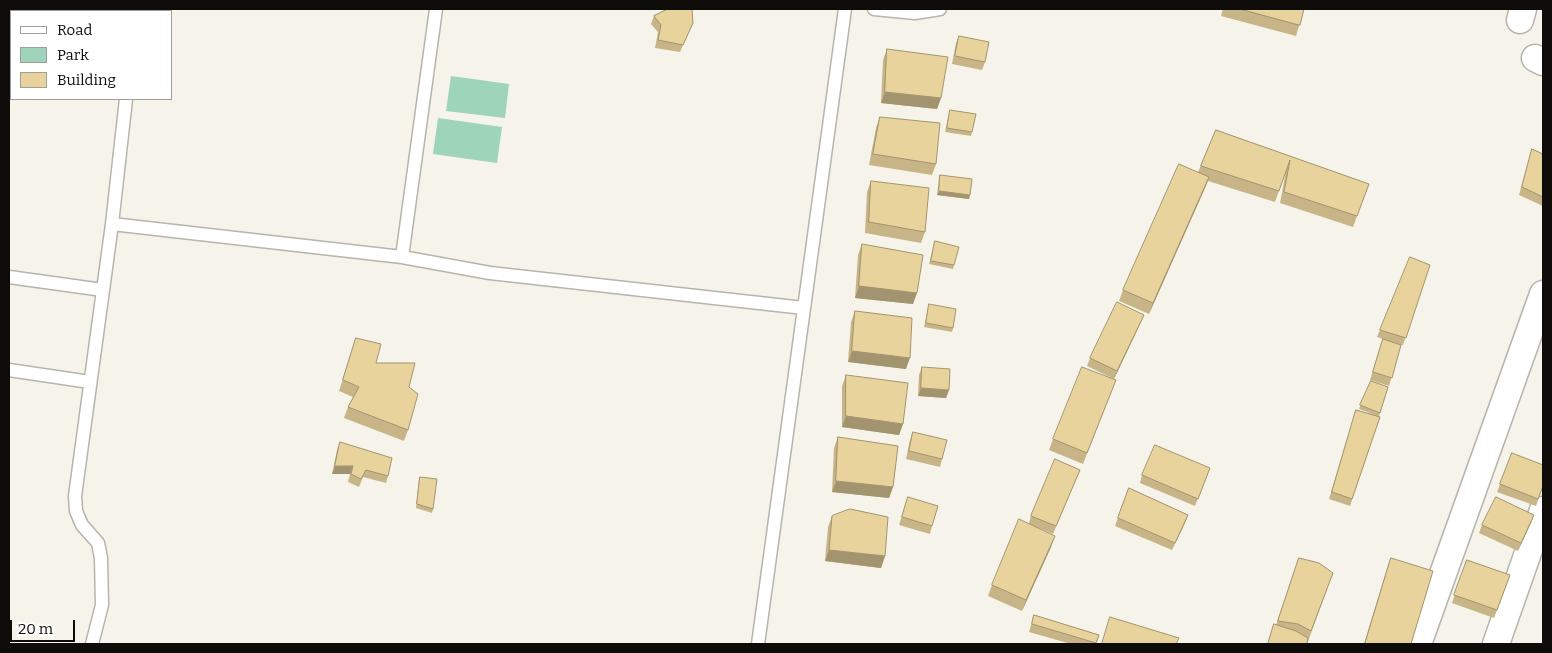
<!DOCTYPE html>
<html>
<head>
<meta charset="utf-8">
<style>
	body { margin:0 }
	#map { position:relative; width:1552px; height:653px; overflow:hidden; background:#f6f3ea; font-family:Bitter,serif }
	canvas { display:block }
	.frame { position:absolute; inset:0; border:10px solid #0d0c09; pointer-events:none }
	.legend { position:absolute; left:10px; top:10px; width:162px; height:90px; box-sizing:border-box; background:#fff; border:1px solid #9e9e9d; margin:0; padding:6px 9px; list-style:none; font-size:15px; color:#0d0c09 }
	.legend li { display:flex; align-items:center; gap:10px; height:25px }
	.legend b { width:25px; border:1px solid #9e9e9d }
	.scale { position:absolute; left:10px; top:620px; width:65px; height:22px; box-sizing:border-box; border:2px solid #0d0c09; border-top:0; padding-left:6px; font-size:15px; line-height:18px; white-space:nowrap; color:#0d0c09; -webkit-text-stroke:4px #fff; paint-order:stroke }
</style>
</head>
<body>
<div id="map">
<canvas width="1552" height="653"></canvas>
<div class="frame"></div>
<ul class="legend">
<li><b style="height:6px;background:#fff"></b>Road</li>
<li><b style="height:14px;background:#9ed4b9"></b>Park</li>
<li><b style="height:14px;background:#e8d39d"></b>Building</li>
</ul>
<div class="scale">20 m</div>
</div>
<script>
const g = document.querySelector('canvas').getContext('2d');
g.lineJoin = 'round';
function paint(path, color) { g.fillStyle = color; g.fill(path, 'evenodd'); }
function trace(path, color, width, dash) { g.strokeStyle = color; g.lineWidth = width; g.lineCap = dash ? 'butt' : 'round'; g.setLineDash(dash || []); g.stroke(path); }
paint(new Path2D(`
	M 451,76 L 509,84 L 505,118 L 446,111 Z
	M 438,118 L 502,127 L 497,163 L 433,154 Z`), '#9ed4b9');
const service = new Path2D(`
	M 874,9 L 915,13 L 940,9
	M 137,11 L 137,9
	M 9,49 L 11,49
	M 126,99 L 112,224 L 402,257 L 490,273 L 804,308
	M 402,257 L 436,9
	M 9,277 L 103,290
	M 9,370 L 90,382
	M 92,644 L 102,605 L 101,558 L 98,543 L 82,525 L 76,511 L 75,496 L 112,224
	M 758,644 L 845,9`);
const minor = new Path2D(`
	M 1520,20 L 1523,9
	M 1535,58 L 1543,62
	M 1418,644 L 1543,294
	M 1496,644 L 1543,510`);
trace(service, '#b7b4ac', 15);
trace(minor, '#b7b4ac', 29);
trace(service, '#fff', 12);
trace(minor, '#fff', 26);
paint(new Path2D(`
	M 665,9 L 692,9 L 693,23 L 680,52 L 655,48 L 658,32 L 651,24 L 654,16 L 665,10 Z
	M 1223,9 L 1304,9 L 1296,36 L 1221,16 Z
	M 959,36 L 985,62 L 982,70 L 952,64 L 956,43 Z
	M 887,49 L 941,98 L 937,109 L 881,103 L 883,60 Z
	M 950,110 L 972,132 L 971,136 L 945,132 Z
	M 880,117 L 936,164 L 932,175 L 869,165 L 876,128 Z
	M 1216,130 L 1369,184 L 1353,227 L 1280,203 L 1286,171 L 1275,202 L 1208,181 L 1149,314 L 1119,301 L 1123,290 L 1198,172 Z
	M 1532,149 L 1543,154 L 1543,206 L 1519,195 Z
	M 940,175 L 969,199 L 937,195 L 939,179 Z
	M 871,181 L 925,232 L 921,243 L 865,233 L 867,192 Z
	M 935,241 L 954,265 L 953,269 L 929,264 Z
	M 862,244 L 913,304 L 855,298 L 858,255 Z
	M 1430,265 L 1403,345 L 1401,345 L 1389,386 L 1370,380 L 1383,339 L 1377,337 L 1380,330 Z
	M 929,304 L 953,328 L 952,332 L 924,327 Z
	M 855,311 L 906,369 L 848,362 L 851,322 Z
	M 1144,315 L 1141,322 L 1114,379 L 1087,366 L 1090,358 Z
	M 356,338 L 376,363 L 409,387 L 408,430 L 404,441 L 344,418 L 348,407 L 353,397 L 339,391 Z
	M 922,367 L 949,390 L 946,398 L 918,396 L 919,375 Z
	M 846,375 L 903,424 L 899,435 L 842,427 L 842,386 Z
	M 1116,380 L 1083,464 L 1049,450 L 1053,439 Z
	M 1371,381 L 1388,387 L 1379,416 L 1380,417 L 1350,506 L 1329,499 L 1356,410 L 1375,415 L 1359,409 Z
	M 913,432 L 942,459 L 940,467 L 906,459 L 910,440 Z
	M 838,437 L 893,487 L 889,498 L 832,492 L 834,448 Z
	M 340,442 L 388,476 L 386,483 L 363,477 L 359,487 L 348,482 L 350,474 L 332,474 L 337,450 Z
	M 1512,453 L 1543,486 L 1536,506 L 1497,492 Z
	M 1210,468 L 1195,506 L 1140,483 L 1142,475 Z
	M 1080,470 L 1053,534 L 1039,528 L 1051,547 L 1022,611 L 988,596 L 992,585 L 1029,523 L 1031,516 Z
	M 420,477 L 433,509 L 432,513 L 416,508 L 419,481 Z
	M 1129,488 L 1188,515 L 1172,550 L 1115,526 Z
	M 908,497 L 932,526 L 930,534 L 899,525 Z
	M 1534,515 L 1518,551 L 1479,533 L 1482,525 Z
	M 832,516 L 885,556 L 881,568 L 825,561 L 828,527 Z
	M 1299,558 L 1333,573 L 1307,644 L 1268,644 L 1274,624 L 1276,625 Z
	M 1391,558 L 1411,644 L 1364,644 L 1387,569 Z
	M 1467,560 L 1510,575 L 1494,618 L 1452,603 Z
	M 1034,615 L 1099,635 L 1096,644 L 1071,644 L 1029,632 Z`), '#c8b587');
paint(new Path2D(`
	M 885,92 L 941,98 L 937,109 L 881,103 Z
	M 1209,177 L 1205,188 L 1149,314 L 1153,303 Z
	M 939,191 L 970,195 L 969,199 L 937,195 Z
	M 859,286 L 917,293 L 913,304 L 855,298 Z
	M 1144,315 L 1141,322 L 1114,379 L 1117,371 Z
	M 852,351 L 910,358 L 906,369 L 848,362 Z
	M 921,388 L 949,390 L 946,398 L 918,396 Z
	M 846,416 L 903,424 L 899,435 L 842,427 Z
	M 335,466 L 353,466 L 350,474 L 332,474 Z
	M 836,481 L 893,487 L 889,498 L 832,492 Z
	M 1188,515 L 1185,523 L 1172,550 L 1175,543 Z
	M 1534,515 L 1531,523 L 1518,551 L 1521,543 Z
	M 1055,536 L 1051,547 L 1022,611 L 1026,600 Z
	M 829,550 L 885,556 L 881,568 L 825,561 Z`), '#a2946e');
const building = new Path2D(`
	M 668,9 L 692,9 L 693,23 L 683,45 L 658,40 L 661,25 L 654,16 Z
	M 1240,9 L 1304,9 L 1300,25 Z
	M 959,36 L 989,42 L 985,62 L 955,56 Z
	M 887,49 L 948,57 L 941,98 L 885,92 Z
	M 950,110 L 976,114 L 972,132 L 947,128 Z
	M 880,117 L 940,123 L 936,164 L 873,154 Z
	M 1216,130 L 1369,184 L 1357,216 L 1284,192 L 1290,160 L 1279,191 L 1201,166 Z
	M 1532,149 L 1543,154 L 1543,197 L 1522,187 Z
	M 1179,164 L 1209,177 L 1153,303 L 1123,290 Z
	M 940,175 L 972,179 L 970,195 L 939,191 Z
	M 871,181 L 929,188 L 925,232 L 869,222 Z
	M 935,241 L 959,247 L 954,265 L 931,261 Z
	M 862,244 L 923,255 L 917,293 L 859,286 Z
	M 1410,257 L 1430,265 L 1406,338 L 1380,330 Z
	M 1117,302 L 1144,315 L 1117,371 L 1090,358 Z
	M 929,304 L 956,309 L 953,328 L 926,323 Z
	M 855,311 L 912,318 L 910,358 L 852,351 Z
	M 356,338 L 381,344 L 376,363 L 415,363 L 409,387 L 418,394 L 408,430 L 348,407 L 359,387 L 343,380 Z
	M 1383,339 L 1401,345 L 1392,378 L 1373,372 Z
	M 922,367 L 950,369 L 949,390 L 921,388 Z
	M 1082,367 L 1116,380 L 1087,453 L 1053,439 Z
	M 846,375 L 908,383 L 903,424 L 846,416 Z
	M 1371,381 L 1388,387 L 1380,413 L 1360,405 Z
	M 1356,410 L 1380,417 L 1352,499 L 1332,492 Z
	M 913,432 L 947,440 L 942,459 L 909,451 Z
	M 838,437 L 898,446 L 893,487 L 836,481 Z
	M 340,442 L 392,458 L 388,476 L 366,470 L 361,479 L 351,474 L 353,466 L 335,466 Z
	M 1155,445 L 1210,468 L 1198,499 L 1142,475 Z
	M 1512,453 L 1543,465 L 1543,486 L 1538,499 L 1500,484 Z
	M 1055,459 L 1080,470 L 1056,526 L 1031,516 Z
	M 420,477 L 437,479 L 433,509 L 417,504 Z
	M 1129,488 L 1188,515 L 1175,543 L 1118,518 Z
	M 908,497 L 938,506 L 932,526 L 902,517 Z
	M 1496,497 L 1534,515 L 1521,543 L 1482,525 Z
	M 850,509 L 888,517 L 885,556 L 829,550 L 832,516 Z
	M 1019,519 L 1055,536 L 1026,600 L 992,585 Z
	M 1299,558 L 1319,563 L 1333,573 L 1311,631 L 1298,624 L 1278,621 Z
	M 1391,558 L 1433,571 L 1411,644 L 1365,644 Z
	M 1467,560 L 1510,575 L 1497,610 L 1454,595 Z
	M 1034,615 L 1099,635 L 1096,643 L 1032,624 Z
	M 1110,617 L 1179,638 L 1176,644 L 1102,644 Z
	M 1274,624 L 1296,631 L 1308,638 L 1307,644 L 1268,644 Z`);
paint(building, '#e8d39d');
trace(building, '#a2946e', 1);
</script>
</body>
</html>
